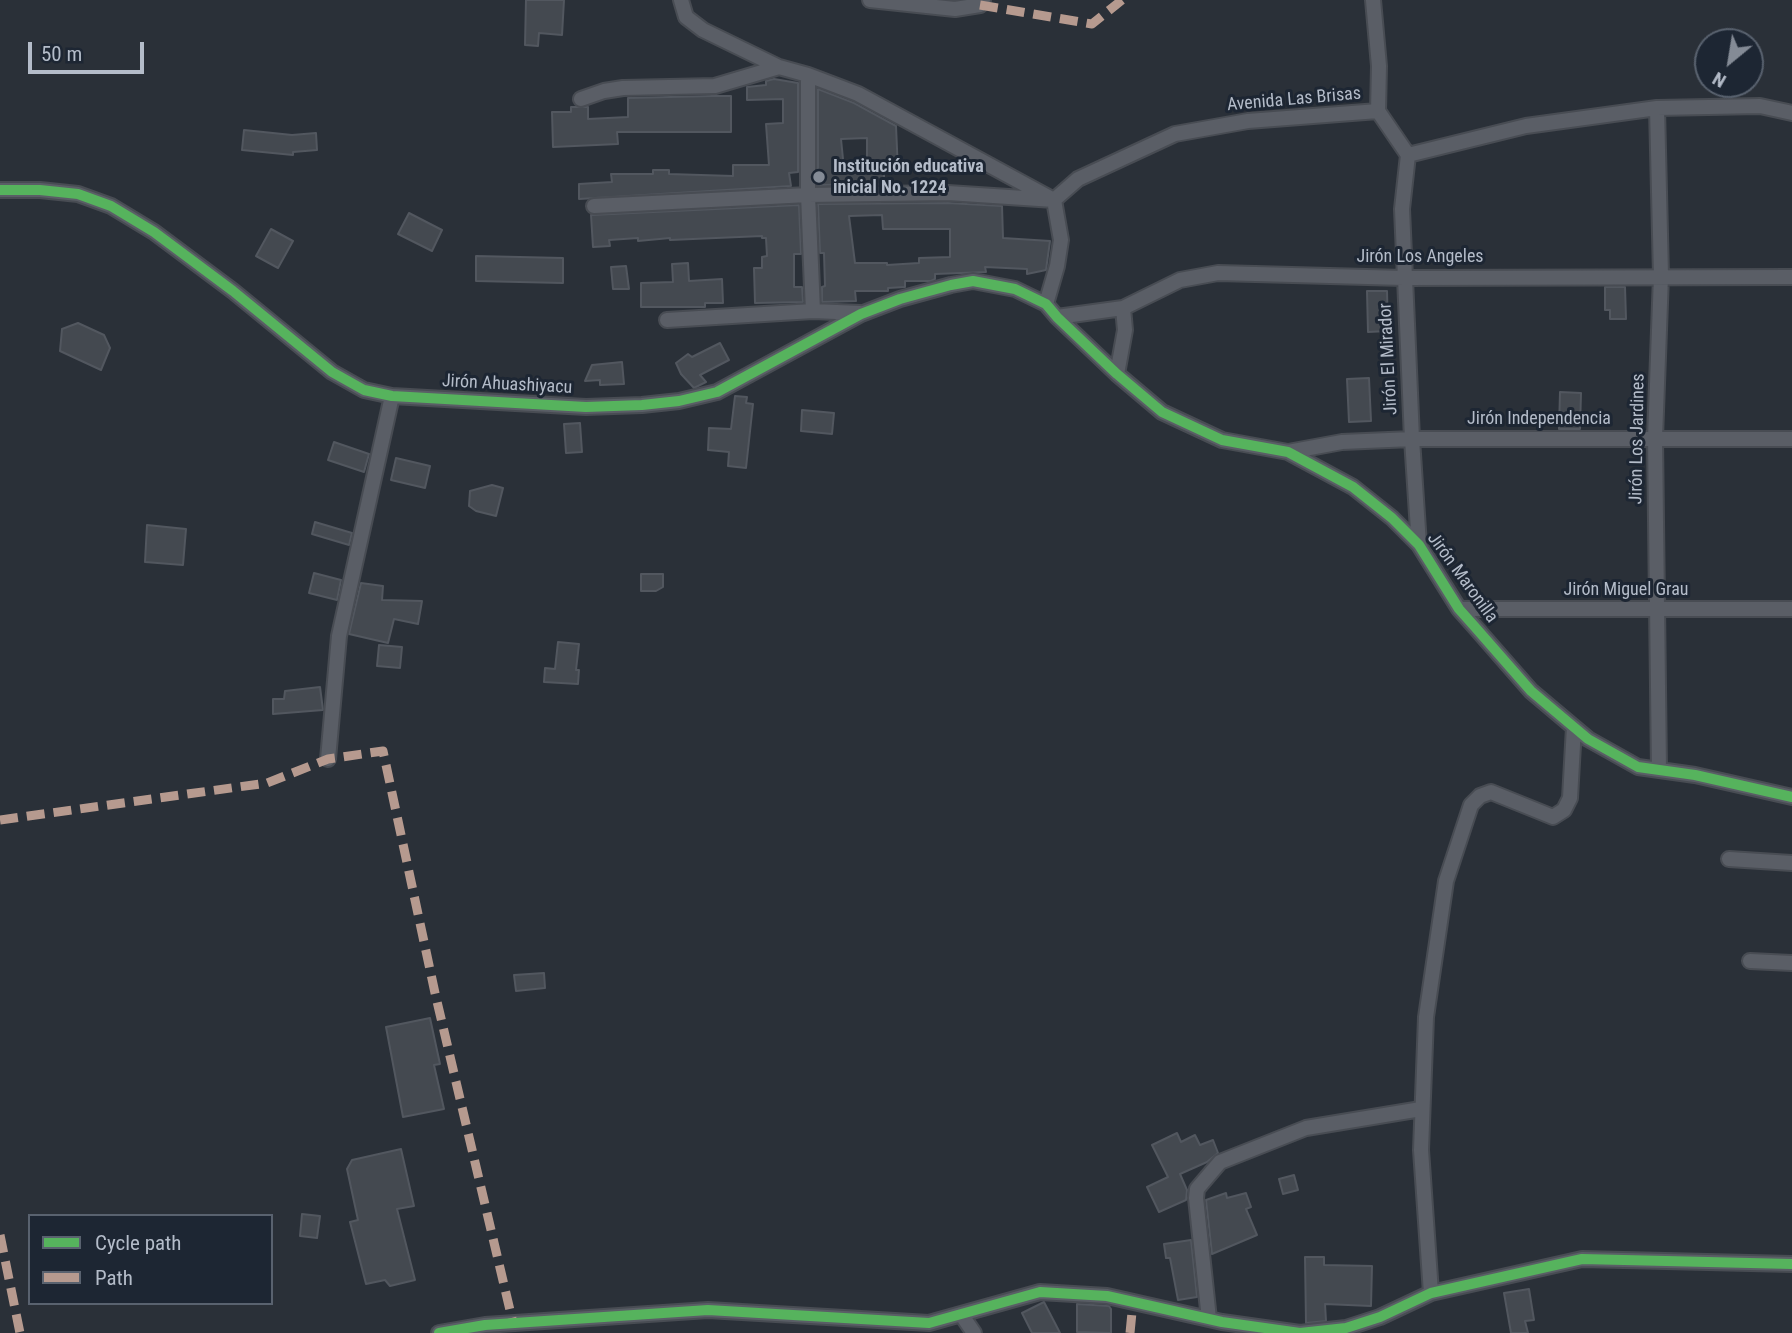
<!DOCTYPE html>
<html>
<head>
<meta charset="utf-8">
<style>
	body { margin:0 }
	#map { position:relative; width:1792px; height:1333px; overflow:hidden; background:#2a3038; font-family:"Roboto Condensed",sans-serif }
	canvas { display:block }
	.legend { position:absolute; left:28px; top:1214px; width:245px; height:91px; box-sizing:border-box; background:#1d2633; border:2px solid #59626f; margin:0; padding:9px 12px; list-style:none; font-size:21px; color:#b4bcc9 }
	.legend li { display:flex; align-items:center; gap:14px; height:35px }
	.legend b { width:35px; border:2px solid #59626f }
	.north { position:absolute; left:1694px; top:28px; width:70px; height:70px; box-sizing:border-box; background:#1d2633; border:2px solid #59626f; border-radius:50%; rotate:210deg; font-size:19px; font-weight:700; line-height:28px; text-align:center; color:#b4bcc9 }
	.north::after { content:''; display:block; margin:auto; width:24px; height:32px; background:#848b96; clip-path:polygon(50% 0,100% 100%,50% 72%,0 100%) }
	.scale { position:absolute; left:28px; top:42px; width:116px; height:32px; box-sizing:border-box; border:4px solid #b4bcc9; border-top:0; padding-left:9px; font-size:21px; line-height:24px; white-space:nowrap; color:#b4bcc9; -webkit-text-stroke:5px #1d2633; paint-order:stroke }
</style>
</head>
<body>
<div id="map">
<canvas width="1792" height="1333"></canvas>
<ul class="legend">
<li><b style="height:9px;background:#56b35d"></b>Cycle path</li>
<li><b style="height:9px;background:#b69a8f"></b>Path</li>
</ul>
<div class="north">N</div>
<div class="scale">50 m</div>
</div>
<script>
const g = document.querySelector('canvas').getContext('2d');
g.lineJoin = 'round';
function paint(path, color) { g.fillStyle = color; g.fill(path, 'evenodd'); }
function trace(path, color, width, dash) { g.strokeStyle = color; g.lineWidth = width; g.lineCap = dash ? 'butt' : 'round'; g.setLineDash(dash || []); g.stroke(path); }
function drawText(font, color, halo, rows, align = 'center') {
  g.font = font + ' "Roboto Condensed",sans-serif'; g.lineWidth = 6; g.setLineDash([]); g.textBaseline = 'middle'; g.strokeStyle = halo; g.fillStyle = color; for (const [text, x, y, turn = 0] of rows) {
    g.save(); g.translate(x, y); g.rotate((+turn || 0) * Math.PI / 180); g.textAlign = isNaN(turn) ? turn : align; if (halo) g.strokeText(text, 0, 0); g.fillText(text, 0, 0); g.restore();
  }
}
const building = new Path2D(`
	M 526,0 L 564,0 L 562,35 L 539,33 L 538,46 L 525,45 Z
	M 774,79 L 798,83 L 798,172 L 789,173 L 791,186 L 579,199 L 579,184 L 612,182 L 611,174 L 653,174 L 653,170 L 669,170 L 669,174 L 733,176 L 733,165 L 769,165 L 766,124 L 783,123 L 783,99 L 747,100 L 747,87 L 766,85 L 766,81 Z
	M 818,89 L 854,103 L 896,126 L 898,171 L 884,172 L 884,184 L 818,185 ZM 867,138 L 867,167 L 844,169 L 841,139 Z
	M 713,96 L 731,96 L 731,132 L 617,132 L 618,144 L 553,147 L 552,112 L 571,112 L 571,107 L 588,107 L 588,119 L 628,117 L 628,98 Z
	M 244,130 L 292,135 L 316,133 L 317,150 L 293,152 L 293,155 L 242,150 Z
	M 948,203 L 1002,206 L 1003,238 L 1050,241 L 1046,270 L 1027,274 L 1027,269 L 985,267 L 986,272 L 935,274 L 935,279 L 931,281 L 905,281 L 905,287 L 888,288 L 888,291 L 855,291 L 856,301 L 822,302 L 822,287 L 825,286 L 824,253 L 820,253 L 818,204 ZM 882,215 L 883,229 L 950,229 L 950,257 L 919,258 L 919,263 L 887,265 L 887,263 L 855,263 L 849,216 Z
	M 799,205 L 801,254 L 794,254 L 794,287 L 802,287 L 803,302 L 755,303 L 754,268 L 762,268 L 762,257 L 767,256 L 766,238 L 762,238 L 762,236 L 670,240 L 670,238 L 638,241 L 638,238 L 609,240 L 610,246 L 593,247 L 591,215 Z
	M 409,213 L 442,230 L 432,251 L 398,234 Z
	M 271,229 L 293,241 L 278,268 L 256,256 Z
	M 476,256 L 563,258 L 563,283 L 476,281 Z
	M 688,263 L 689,281 L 722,279 L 723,303 L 705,303 L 705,307 L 641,307 L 641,283 L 673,282 L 672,264 Z
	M 626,266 L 629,289 L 613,289 L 611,267 Z
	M 1605,287 L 1625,287 L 1626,319 L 1610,319 L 1610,310 L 1605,310 Z
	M 1367,291 L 1387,291 L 1388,331 L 1368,332 Z
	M 78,323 L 104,335 L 110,348 L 101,370 L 60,351 L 62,329 Z
	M 720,343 L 729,360 L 700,375 L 706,382 L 694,388 L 681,374 L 676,363 L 688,354 L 692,357 Z
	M 622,362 L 624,384 L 600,385 L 600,380 L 585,381 L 592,365 Z
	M 1369,378 L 1371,421 L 1349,422 L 1347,379 Z
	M 1560,392 L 1581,393 L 1580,429 L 1559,429 Z
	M 735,396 L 747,397 L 746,403 L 753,404 L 746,468 L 728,466 L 729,452 L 708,450 L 709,428 L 731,429 Z
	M 802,410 L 834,413 L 832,434 L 801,431 Z
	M 580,423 L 582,452 L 566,453 L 564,424 Z
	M 334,442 L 369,454 L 364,472 L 328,460 Z
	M 396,458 L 430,466 L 425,488 L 391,480 Z
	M 492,485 L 503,488 L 496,516 L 476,511 L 469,506 L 470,491 Z
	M 315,522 L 352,533 L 349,545 L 312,534 Z
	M 147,525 L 186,529 L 183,565 L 145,562 Z
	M 314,573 L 341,580 L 337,600 L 309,593 Z
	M 641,574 L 663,574 L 663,587 L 656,591 L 641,591 Z
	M 361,583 L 383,586 L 382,600 L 422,601 L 418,624 L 394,619 L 388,643 L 349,634 Z
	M 558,642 L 579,644 L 576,670 L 579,670 L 578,684 L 544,682 L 545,668 L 555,669 Z
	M 379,645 L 402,647 L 400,668 L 377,666 Z
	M 320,687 L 323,710 L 273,714 L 273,699 L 284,699 L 285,691 Z
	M 544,973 L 545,988 L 516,991 L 514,975 Z
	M 430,1018 L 440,1064 L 434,1065 L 444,1109 L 403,1117 L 386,1027 Z
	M 1177,1133 L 1181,1142 L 1195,1135 L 1200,1145 L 1213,1140 L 1218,1153 L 1207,1162 L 1180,1174 L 1187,1190 L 1186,1200 L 1159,1212 L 1147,1187 L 1168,1177 L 1152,1145 Z
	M 401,1149 L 414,1206 L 397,1209 L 415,1280 L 390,1286 L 385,1280 L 366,1284 L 350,1222 L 358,1220 L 347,1169 L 352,1160 Z
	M 1294,1175 L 1298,1190 L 1283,1194 L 1279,1179 Z
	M 1226,1193 L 1227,1198 L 1246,1193 L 1251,1207 L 1246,1209 L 1257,1235 L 1212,1254 L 1206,1200 Z
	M 302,1214 L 320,1216 L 317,1238 L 300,1236 Z
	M 1191,1240 L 1197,1297 L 1178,1300 L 1170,1258 L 1166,1258 L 1164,1244 Z
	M 1305,1257 L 1324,1257 L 1324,1265 L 1372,1266 L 1371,1306 L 1325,1304 L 1326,1321 L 1306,1323 Z
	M 1529,1289 L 1534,1320 L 1525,1321 L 1528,1333 L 1511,1333 L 1504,1293 Z
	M 1044,1302 L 1058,1329 L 1060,1333 L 1032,1333 L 1022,1313 Z
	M 1077,1304 L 1109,1306 L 1111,1309 L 1111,1333 L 1077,1332 Z`);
paint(building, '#444950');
trace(building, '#52575f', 2);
const minor = new Path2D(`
	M 681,0 L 686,17 L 703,30 L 779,67 L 808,75 L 858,94 L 1050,198
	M 870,0 L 955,9 L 980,5 L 983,0
	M 1373,0 L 1379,66 L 1378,111
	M 808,75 L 808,195 L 813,311 L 860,313
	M 581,99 L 604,91 L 623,88 L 715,86 L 779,67
	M 1657,108 L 1661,276 L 1655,438 L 1659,770
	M 1408,155 L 1402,209 L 1412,439 L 1419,545
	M 0,190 L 40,190 L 78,194 L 111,206 L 154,232 L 233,291 L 332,372 L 364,390 L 392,396 L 586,407 L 642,405 L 679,401 L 717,392 L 861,314 L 900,299 L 951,285 L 973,281 L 1015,289 L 1046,304 L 1057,317 L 1117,374 L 1162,412 L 1222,440 L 1288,452 L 1353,487 L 1392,518 L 1419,545 L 1459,609 L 1475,627 L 1531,691 L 1588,739 L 1638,767 L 1695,775 L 1792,797
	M 1054,200 L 1078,179 L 1175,134 L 1248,121 L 1378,111 L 1408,155 L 1526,126 L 1657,108 L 1760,106 L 1792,113
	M 594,206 L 808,195 L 948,193 L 1054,200
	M 1046,304 L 1057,266 L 1061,240 L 1054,200
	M 1057,317 L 1123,308 L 1180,280 L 1218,273 L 1404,278 L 1792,277
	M 667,320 L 813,311
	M 1117,374 L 1125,330 L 1123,308
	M 1288,452 L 1342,442 L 1412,439 L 1792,439
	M 1459,609 L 1792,609
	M 328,759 L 339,636 L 392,396
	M 1729,859 L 1792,863
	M 1750,961 L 1792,963
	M 1431,1293 L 1421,1150 L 1426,1017 L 1446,881 L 1471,805 L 1480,796 L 1491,792 L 1553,817 L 1564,810 L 1570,798 L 1574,727
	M 961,1314 L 974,1333
	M 1209,1319 L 1196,1198 L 1197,1189 L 1220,1162 L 1306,1128 L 1421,1109
	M 439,1333 L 485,1325 L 708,1310 L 929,1323 L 1040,1292 L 1107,1296 L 1222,1322 L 1300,1333 L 1346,1328 L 1380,1317 L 1431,1293 L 1582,1259 L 1792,1264`);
trace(minor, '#484c53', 18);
trace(minor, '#5a5e66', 14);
trace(new Path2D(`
	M 980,5 L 1092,24 L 1122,0
	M 0,820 L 267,783 L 328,759 L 383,751 L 435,993 L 513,1323
	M 0,1235 L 20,1333
	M 1130,1333 L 1133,1302`), '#b69a8f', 9, [18, 9]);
trace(new Path2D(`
	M 0,190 L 40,190 L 78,194 L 111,206 L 154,232 L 233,291 L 332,372 L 364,390 L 392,396 L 586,407 L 642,405 L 679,401 L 717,392 L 861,314 L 900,299 L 951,285 L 973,281 L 1015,289 L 1046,304 L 1057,317 L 1117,374 L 1162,412 L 1222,440 L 1288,452 L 1353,487 L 1392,518 L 1419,545 L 1459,609 L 1475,627 L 1531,691 L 1588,739 L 1638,767 L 1695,775 L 1792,797
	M 439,1333 L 485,1325 L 708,1310 L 929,1323 L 1040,1292 L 1107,1296 L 1222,1322 L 1300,1333 L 1346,1328 L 1380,1317 L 1431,1293 L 1582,1259 L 1792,1264`), '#56b35d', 10);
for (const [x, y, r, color] of [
	[819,177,7,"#848b96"]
]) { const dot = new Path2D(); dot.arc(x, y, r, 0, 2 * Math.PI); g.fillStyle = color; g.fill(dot); trace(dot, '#1d2633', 2.5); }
drawText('18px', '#b4bcc9', '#1d2633', [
	["Avenida Las Brisas",1294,100,-5],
	["Jirón Los Angeles",1420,257],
	["Jirón El Mirador",1389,359,-93],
	["Jirón Ahuashiyacu",507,385,3],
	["Jirón Independencia",1539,419],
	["Jirón Los Jardines",1638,439,-89],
	["Jirón Maronilla",1462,578,54],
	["Jirón Miguel Grau",1626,590]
]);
drawText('bold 18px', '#b4bcc9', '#1d2633', [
	["Institución educativa",833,167],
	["inicial No. 1224",833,188]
], 'left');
</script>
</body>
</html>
